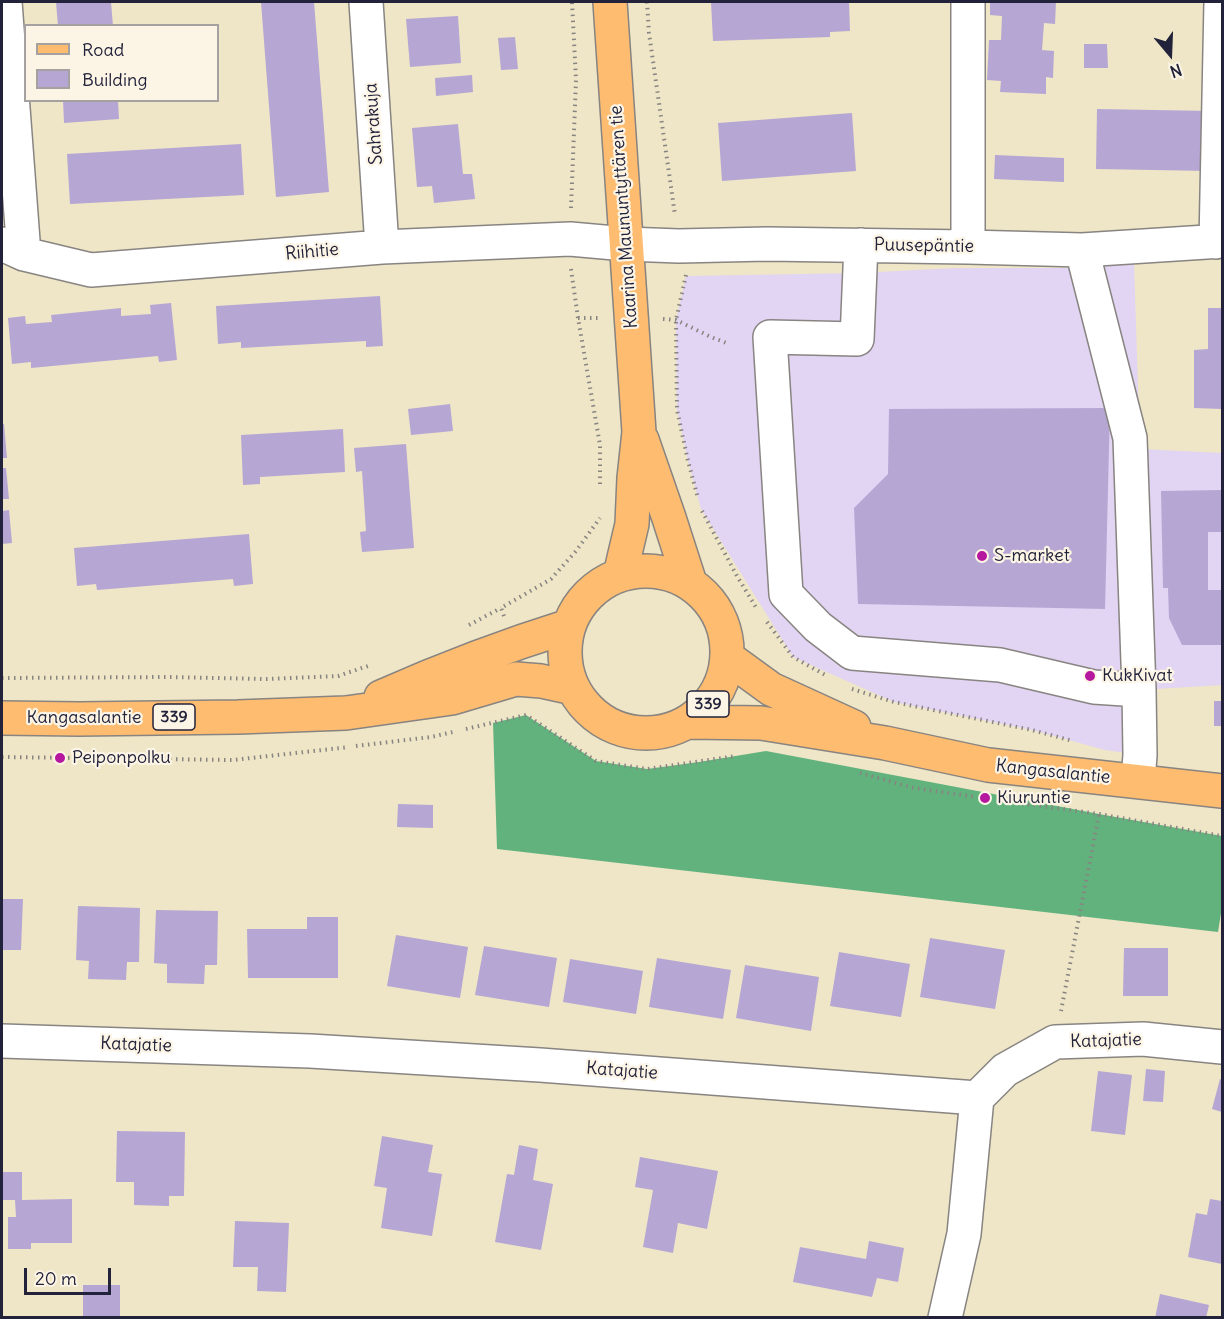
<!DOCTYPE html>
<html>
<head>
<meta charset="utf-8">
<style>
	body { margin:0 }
	#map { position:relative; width:1224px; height:1319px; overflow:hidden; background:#eee6c7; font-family:Delius,sans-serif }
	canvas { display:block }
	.frame { position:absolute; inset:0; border:3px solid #22223b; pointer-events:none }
	.legend { position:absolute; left:24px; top:24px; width:195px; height:78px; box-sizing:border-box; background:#fcf5e5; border:2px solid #a5a1a1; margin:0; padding:8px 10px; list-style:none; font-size:18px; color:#22223b }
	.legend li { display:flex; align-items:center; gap:12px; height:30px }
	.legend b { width:30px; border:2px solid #a5a1a1 }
	.north { position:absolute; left:1140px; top:24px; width:60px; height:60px; -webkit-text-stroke:4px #fcf5e5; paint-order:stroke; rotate:161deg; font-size:16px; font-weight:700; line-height:24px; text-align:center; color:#22223b }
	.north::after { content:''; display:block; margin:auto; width:21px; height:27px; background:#22223b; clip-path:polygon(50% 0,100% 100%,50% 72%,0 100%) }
	.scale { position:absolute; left:24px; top:1268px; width:87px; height:27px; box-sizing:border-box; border:3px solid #22223b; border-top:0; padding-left:8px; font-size:18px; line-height:21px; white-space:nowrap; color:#22223b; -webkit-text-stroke:4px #fcf5e5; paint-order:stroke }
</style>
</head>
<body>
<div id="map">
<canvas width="1224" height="1319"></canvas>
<div class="frame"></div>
<ul class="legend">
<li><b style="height:8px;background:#febc70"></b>Road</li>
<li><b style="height:16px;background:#b6a6d4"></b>Building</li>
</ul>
<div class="north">N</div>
<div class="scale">20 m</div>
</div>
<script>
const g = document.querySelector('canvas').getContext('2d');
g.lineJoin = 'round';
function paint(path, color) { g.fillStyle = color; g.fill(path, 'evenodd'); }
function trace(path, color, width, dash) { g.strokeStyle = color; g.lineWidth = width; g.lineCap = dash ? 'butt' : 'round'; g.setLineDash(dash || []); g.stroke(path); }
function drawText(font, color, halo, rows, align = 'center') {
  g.font = font + ' Delius,sans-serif'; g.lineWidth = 4.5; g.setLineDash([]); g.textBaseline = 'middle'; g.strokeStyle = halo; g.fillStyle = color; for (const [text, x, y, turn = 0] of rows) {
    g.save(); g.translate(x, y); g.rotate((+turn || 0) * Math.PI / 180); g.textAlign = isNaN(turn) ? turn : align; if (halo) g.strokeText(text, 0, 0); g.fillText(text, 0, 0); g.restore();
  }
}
paint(new Path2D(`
	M 1134,263 L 1140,449 L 1222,453 L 1222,685 L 1139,690 L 1140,755 L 1105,750 L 1032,730 L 894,702 L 793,657 L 701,509 L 688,461 L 677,410 L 676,320 L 686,276 L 860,273 L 955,268 L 1087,268 Z`), '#e2d4f3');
paint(new Path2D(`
	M 526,715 L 596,761 L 647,769 L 699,762 L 766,751 L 1099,814 L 1222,836 L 1222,907 L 1218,932 L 497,849 L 493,723 Z`), '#62b27e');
paint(new Path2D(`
	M 56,2 L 111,2 L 113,26 L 58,26 Z
	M 261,2 L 314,2 L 329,192 L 276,197 Z
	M 711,2 L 849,2 L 850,31 L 830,32 L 830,37 L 713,41 Z
	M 990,2 L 1056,2 L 1055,24 L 1044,23 L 1042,50 L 1054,51 L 1053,78 L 1046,77 L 1046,94 L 1000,92 L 1001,81 L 987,80 L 989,40 L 1001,40 L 1002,16 L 990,15 Z
	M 458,16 L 461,63 L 410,67 L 406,19 Z
	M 515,37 L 518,69 L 501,70 L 498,38 Z
	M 1084,44 L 1107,44 L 1108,68 L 1084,68 Z
	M 472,75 L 473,92 L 436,96 L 435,78 Z
	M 63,100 L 118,100 L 119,119 L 64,123 Z
	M 1097,109 L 1211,111 L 1210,171 L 1096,169 Z
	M 852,113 L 856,171 L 722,181 L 718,123 Z
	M 458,124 L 463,174 L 472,174 L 475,199 L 434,203 L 432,186 L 417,187 L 412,128 Z
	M 241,144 L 244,195 L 70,204 L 67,154 Z
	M 995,155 L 1064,158 L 1064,182 L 994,179 Z
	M 380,296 L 383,346 L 366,347 L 366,341 L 241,348 L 241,342 L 218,344 L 216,306 Z
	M 171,303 L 177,360 L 159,362 L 158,356 L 31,368 L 31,362 L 12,364 L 8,318 L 25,316 L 26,324 L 52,322 L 51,315 L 121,308 L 121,316 L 151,314 L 150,305 Z
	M 1208,308 L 1222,308 L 1222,409 L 1194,408 L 1194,350 L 1208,349 Z
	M 450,404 L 453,431 L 411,435 L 408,409 Z
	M 1110,408 L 1105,609 L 858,604 L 854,508 L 888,474 L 889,409 Z
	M 2,424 L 4,424 L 7,458 L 2,458 Z
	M 343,429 L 345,472 L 260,477 L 260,484 L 243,485 L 241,435 Z
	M 406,444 L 414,548 L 362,552 L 360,532 L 366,531 L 362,471 L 356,472 L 354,448 Z
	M 2,468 L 6,468 L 9,499 L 2,499 Z
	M 1222,490 L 1222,532 L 1208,532 L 1208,590 L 1222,590 L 1222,645 L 1182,645 L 1169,618 L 1168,588 L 1163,588 L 1161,491 Z
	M 9,510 L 12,543 L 2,544 L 2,511 Z
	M 249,534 L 253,584 L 234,586 L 233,579 L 97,590 L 96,584 L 77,586 L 74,548 Z
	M 1214,701 L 1222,701 L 1222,726 L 1214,726 Z
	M 398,804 L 433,805 L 433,828 L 397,827 Z
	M 2,899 L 23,899 L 21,950 L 2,950 Z
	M 78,906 L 140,908 L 139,962 L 127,962 L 126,980 L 88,979 L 89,961 L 76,960 Z
	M 156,910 L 218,911 L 217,965 L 205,965 L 204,984 L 167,983 L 167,964 L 154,963 Z
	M 307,917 L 338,917 L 338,978 L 248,978 L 247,929 L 307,929 Z
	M 396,935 L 468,947 L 460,998 L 387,986 Z
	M 930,938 L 1005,950 L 995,1009 L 920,997 Z
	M 484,946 L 557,958 L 549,1007 L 475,995 Z
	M 1124,948 L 1168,948 L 1168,996 L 1123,996 Z
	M 839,952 L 910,964 L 901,1017 L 830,1006 Z
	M 657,958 L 731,970 L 723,1019 L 649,1007 Z
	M 570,959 L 643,971 L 636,1014 L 563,1002 Z
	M 745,965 L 819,977 L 811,1031 L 736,1018 Z
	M 1146,1069 L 1165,1071 L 1163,1102 L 1143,1101 Z
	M 1098,1071 L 1132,1075 L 1125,1135 L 1091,1131 Z
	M 1220,1079 L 1222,1080 L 1222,1112 L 1212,1109 Z
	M 117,1131 L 185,1132 L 184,1196 L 169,1196 L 169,1206 L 134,1205 L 134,1182 L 116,1182 Z
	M 382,1136 L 433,1145 L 428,1172 L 442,1174 L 432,1236 L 381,1228 L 387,1188 L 374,1186 Z
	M 519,1145 L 538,1149 L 533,1180 L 553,1184 L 541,1250 L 495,1242 L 507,1174 L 514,1175 Z
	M 640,1157 L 718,1171 L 707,1229 L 678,1223 L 673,1253 L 643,1247 L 653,1190 L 635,1187 Z
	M 2,1172 L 22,1172 L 22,1200 L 72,1199 L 72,1243 L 31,1243 L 31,1249 L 8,1249 L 8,1217 L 16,1217 L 15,1200 L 2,1200 Z
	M 1210,1199 L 1222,1201 L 1222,1264 L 1188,1257 L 1196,1213 L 1207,1215 Z
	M 235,1221 L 289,1223 L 286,1292 L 257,1291 L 258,1267 L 233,1267 Z
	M 869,1241 L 904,1248 L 898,1282 L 877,1278 L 872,1297 L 793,1282 L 800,1247 L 866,1259 Z
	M 83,1285 L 120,1285 L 120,1317 L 83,1317 Z
	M 1160,1294 L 1209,1305 L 1206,1318 L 1155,1318 Z`), '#b6a6d4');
const minor = new Path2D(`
	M 5,2 L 24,254
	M 366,2 L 382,247
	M 1216,242 L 1221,2
	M 2,244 L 24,254 L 91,270 L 382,247 L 570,239 L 626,244 L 679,246 L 767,244 L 968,247 L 1082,250 L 1222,241
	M 861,245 L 857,339 L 770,337 L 786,594 L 818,627 L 852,653 L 1000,665 L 1094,687 L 1139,690 L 1140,755 L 1138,781
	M 968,247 L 968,2
	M 1082,250 L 1130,438 L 1139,690
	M 2,1041 L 310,1051 L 540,1065 L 977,1098 L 1005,1070 L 1055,1042 L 1143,1039 L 1222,1047
	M 945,1318 L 964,1234 L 977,1098`);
const major = new Path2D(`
	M 610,2 L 639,432 L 634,478 L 632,524 L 620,575
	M 642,440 L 669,518 L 690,583
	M565 652a81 81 0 1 1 162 0a81 81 0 1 1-162 0Z
	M 727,657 L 771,689 L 854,727
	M 381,697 C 442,670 505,646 569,626
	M 2,718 L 79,719 L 238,717 L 346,713 L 452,698 L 516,679 L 541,681 L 573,688
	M 688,722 L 761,723 L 885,743 L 988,765 L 1222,791`);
trace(minor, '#888481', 36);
trace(major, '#888481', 36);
trace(new Path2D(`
	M 647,2 L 649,33 L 675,215
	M 571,208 L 576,80 L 572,2
	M 571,269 L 578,318 L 600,445 L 600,484
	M 686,275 L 676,320 L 677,410 L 688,461 L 698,498
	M 578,318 L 601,318
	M 663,319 L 676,320 L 711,337 L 729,344
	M 702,511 L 737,576 L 757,609
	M 504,616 L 501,608 L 551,579 L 576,551 L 600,518
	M 767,622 L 793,657 L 827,676
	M 469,625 L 501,608
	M 2,678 L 169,677 L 266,679 L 338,676 L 368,666
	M 852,689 L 894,702 L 1032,730 L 1073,741
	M 466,729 L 526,715 L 596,761 L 647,769 L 736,756
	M 356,746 L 431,737 L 453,732
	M 2,757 L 233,760 L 349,747
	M 860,773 L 914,788 L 976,797
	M 1004,801 L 1099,814 L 1222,836
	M 1061,1011 L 1099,814`), '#888481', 4, [1.5, 4.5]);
trace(minor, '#fff', 33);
trace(major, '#febc70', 33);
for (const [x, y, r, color] of [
	[982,556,6,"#b5179e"],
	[1090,676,6,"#b5179e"],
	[60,758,6,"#b5179e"],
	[985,798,6,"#b5179e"]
]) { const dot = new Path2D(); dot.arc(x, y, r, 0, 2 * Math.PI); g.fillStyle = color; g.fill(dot); trace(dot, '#fcf5e5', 2); }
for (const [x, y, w] of [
	[708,704,42],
	[174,717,42]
]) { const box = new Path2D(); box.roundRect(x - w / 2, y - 13, w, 26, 4.5); g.fillStyle = '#fcf5e5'; g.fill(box); trace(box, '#22223b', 1.5); }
drawText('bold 16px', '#22223b', null, [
	["339",708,704],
	["339",174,717]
]);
drawText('18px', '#22223b', '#fcf5e5', [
	["Sahrakuja",374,124,-94],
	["Kaarina Maununtyttären tie",624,217,-94],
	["Puusepäntie",924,246,1],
	["Riihitie",312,252,-5],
	["Kangasalantie",84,718],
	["Kangasalantie",1053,772,6],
	["Katajatie",1106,1041,-2],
	["Katajatie",136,1045,2],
	["Katajatie",622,1071,4]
]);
drawText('18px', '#22223b', '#fcf5e5', [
	["S-market",994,556],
	["KukKivat",1102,676],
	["Peiponpolku",72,758],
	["Kiuruntie",997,798]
], 'left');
</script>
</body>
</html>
